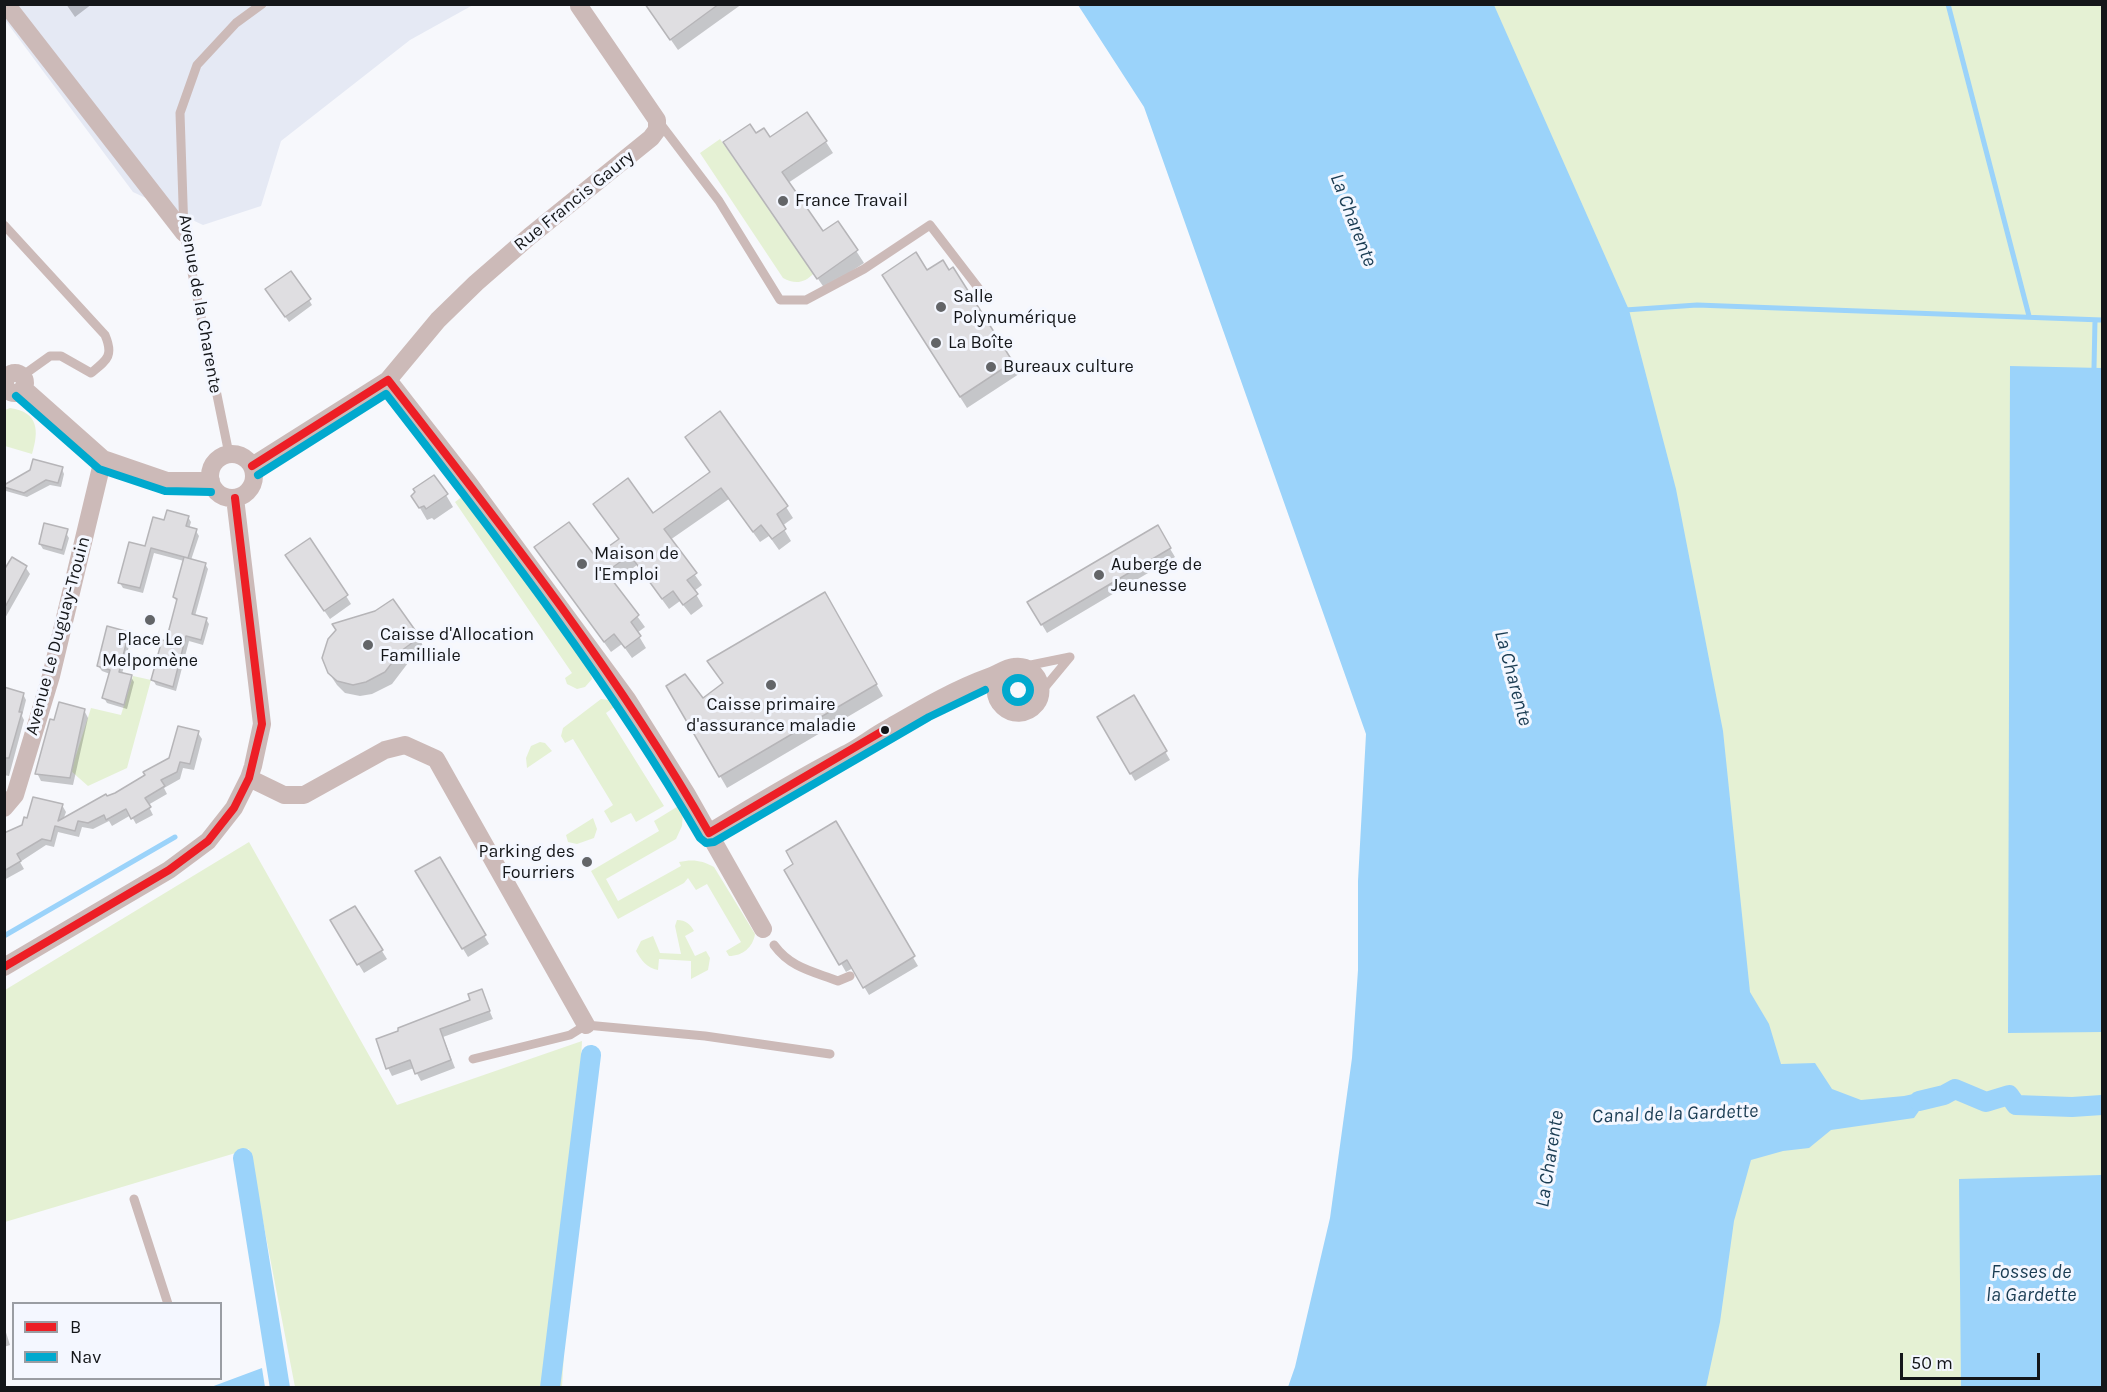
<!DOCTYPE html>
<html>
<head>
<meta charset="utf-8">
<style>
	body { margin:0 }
	#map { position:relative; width:2107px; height:1392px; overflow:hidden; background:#f7f8fc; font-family:Karla,sans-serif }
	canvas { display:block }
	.frame { position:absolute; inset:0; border:6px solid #141619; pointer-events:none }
	.legend { position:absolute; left:12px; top:1302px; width:210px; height:78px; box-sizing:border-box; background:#f4f7ff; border:2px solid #9a9da3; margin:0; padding:8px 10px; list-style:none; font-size:18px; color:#141619 }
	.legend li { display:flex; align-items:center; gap:12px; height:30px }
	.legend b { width:30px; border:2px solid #9a9da3 }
	.scale { position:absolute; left:1900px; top:1353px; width:140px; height:27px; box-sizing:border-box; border:3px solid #141619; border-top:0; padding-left:8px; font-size:18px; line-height:21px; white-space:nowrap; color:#141619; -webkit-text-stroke:4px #f4f7ff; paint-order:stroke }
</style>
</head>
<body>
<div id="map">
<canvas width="2107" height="1392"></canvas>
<div class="frame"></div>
<ul class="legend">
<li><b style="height:8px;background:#ed1e25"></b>B</li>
<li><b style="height:8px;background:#00a9ce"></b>Nav</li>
</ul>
<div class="scale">50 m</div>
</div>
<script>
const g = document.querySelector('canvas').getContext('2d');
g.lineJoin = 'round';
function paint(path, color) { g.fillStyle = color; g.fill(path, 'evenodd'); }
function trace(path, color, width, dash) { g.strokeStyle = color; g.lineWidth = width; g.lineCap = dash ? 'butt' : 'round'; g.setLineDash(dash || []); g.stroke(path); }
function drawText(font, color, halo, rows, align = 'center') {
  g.font = font + ' Karla,sans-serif'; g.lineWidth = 6; g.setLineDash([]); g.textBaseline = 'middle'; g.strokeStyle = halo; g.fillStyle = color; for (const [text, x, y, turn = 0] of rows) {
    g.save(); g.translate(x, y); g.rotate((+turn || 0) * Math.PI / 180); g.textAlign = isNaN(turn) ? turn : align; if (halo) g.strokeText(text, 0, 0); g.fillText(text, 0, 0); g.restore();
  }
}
paint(new Path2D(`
	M 5,4 L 473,5 L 410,40 L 281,141 L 261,206 L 203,225 L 133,192 L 5,20 Z`), '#e5e9f4');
paint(new Path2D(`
	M 1441,5 L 2102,5 L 2102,1387 L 1656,1387 Z
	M 720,139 L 814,273 C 804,284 794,284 783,278 L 700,153 Z
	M 10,408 C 39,412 39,431 32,454 L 5,446 L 5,410 Z
	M 463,496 L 590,670 L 592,679 L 585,687 L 577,689 L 567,684 L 565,678 L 572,673 L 455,502 Z
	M 133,676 L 151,680 L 127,768 L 88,786 L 71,771 L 91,708 L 121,715 Z
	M 601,699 L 609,700 L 617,705 L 606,713 L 664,806 L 636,822 L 631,813 L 611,823 L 604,811 L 613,805 L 573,739 L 565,743 L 561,736 L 563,728 Z
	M 540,742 L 545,743 L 552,751 L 527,768 L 526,758 L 531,746 Z
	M 680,805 L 683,812 L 682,826 L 676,839 L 606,879 L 618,901 L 681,866 L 679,862 C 692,859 702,860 714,867 L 755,934 C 753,947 743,956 729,956 L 726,951 L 741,942 L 707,884 L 696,890 L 688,878 L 684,883 L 618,919 L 591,871 L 659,831 L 654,821 Z
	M 593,818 L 597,829 L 594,838 L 577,844 L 568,842 L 566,835 Z
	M 249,842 L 397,1105 L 582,1041 L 562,1387 L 295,1387 L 249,1149 L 5,1222 L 5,990 Z
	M 677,920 C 686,920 690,924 694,931 L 685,936 L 695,956 L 706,951 L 710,958 L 708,970 L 691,979 L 691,961 L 659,959 L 658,970 C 647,968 641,960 636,951 L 641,941 L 653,936 L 660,953 L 681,954 L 675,926 Z`), '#e5f1d4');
paint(new Path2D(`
	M 1078,5 L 1494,5 L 1629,310 L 1676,489 L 1723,731 L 1750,992 L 1769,1024 L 1781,1064 L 1815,1063 L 1832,1089 L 1861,1100 L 1904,1096 L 1941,1088 L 1944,1095 L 1950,1099 L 1921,1108 L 1914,1118 L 1831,1130 L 1809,1148 L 1783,1151 L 1751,1160 L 1734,1221 L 1720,1322 L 1706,1387 L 1288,1387 L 1295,1367 L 1330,1218 L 1352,1058 L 1358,970 L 1358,881 L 1366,734 L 1144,107 Z
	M 2010,366 L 2102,368 L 2102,1032 L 2008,1033 Z
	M 2102,1175 L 2102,1387 L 1961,1387 L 1959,1179 Z
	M 262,1368 L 265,1387 L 211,1387 Z`), '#9bd3fa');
paint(new Path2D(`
	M 66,4 L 92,4 L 75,17 Z
	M 646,4 L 742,4 L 678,50 Z
	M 756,135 L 770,139 L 826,142 L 833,153 L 788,183 L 822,233 L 838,223 L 864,263 L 825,289 L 732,154 Z
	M 927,272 L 949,272 L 1019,374 L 967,408 L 890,287 Z
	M 270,295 L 309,300 L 312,305 L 289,322 Z
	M 62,469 L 64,474 L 61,487 L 50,485 L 27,497 L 6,491 L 4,488 Z
	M 711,473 L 786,507 L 793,518 L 782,526 L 791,541 L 779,550 L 769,536 L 760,542 L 729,499 L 670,540 L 702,585 L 694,591 L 703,606 L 691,615 L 680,601 L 669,609 L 637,565 L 613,583 L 645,627 L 637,633 L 646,648 L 632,658 L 622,644 L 611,652 L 536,548 L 594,559 L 619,540 L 595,505 L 652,515 Z
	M 446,495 L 453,507 L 434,520 L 432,518 L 427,520 L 413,496 Z
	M 188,517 L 191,522 L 189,529 L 196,531 L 199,536 L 191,560 L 205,564 L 208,569 L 195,616 L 206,619 L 209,624 L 203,645 L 189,641 L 176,691 L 156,685 L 153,680 L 167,643 L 177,602 L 174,597 L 184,561 L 154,553 L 143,593 L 123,588 L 120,583 L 165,521 Z
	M 1157,527 L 1175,557 L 1047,633 L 1029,603 Z
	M 66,533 L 69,538 L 64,555 L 43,549 L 40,544 Z
	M 12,559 L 26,568 L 30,574 L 4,620 L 4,573 Z
	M 292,564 L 346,596 L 351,604 L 330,619 Z
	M 825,594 L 883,696 L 727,788 L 668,686 L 703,700 L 724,684 Z
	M 128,633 L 131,638 L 122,674 L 131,677 L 134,682 L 127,709 L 107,703 L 104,698 L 110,674 L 102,671 L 98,666 Z
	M 419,638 L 425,650 L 408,663 L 392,684 L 372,694 L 360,696 L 345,693 L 337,685 L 329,673 Z
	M 4,689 L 23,694 L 26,700 L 22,716 L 24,720 L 9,776 L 4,775 Z
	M 1134,697 L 1170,760 L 1135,781 L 1099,718 Z
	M 84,710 L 88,718 L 73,785 L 41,781 L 37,773 L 55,722 Z
	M 198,733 L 202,739 L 194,770 L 183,768 L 180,779 L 164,788 L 167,794 L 148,805 L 153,815 L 136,824 L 131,815 L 112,826 L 109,821 L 93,829 L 82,827 L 79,837 L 58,832 L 54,847 L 46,845 L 20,862 L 24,869 L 4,880 L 4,837 L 62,805 L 66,812 L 63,820 L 116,794 L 170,759 Z
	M 835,824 L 918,966 L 869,995 L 853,968 L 846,972 L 786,870 L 795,865 Z
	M 439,859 L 489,944 L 468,957 L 417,872 Z
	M 355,908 L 387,959 L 364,973 L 332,921 Z
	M 481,991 L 493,1019 L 443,1037 L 455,1068 L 421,1081 L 414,1068 L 392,1076 L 388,1068 L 472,1001 Z
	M 4,1326 L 10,1345 L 4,1347 Z`), '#0003');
trace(new Path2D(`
	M 1948,4 L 2029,316
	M 1625,310 L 1697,305 L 2102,320
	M 2094,368 L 2095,320
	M 4,936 L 175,837`), '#9bd3fa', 5);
trace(new Path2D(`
	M 1919,1101 L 1944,1095 L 1955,1089 L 1986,1102 L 2009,1095 L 2016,1105 L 2072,1107 L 2102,1105
	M 243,1158 L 280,1388
	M 550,1388 L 591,1055`), '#9bd3fa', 20);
const building = new Path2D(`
	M 645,4 L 719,4 L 670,40 Z
	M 807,112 L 827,141 L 782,172 L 823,231 L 838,221 L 858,250 L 817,279 L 723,142 L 750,124 L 756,133 L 764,128 L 770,137 Z
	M 916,252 L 927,270 L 943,260 L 949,270 L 953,267 L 1013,362 L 960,397 L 882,275 Z
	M 291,271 L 311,299 L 285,317 L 265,289 Z
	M 720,411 L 788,506 L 777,514 L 786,529 L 772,539 L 761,525 L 753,532 L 721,488 L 664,529 L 697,573 L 687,580 L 698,594 L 683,605 L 673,591 L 662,599 L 630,555 L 606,572 L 639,615 L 631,622 L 641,636 L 625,648 L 614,634 L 604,642 L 534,547 L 569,522 L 595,556 L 619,539 L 593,504 L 628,478 L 653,513 L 710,472 L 685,437 Z
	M 33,459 L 63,467 L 58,483 L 46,480 L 24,493 L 4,487 L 4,485 L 30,470 Z
	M 434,475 L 448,494 L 426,509 L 424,506 L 419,508 L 411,496 L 415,492 L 413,489 Z
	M 167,510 L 189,516 L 186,526 L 197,529 L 188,558 L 151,548 L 140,588 L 118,583 L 129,542 L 145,546 L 153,517 L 164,520 Z
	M 44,523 L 68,529 L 62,550 L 39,544 Z
	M 1158,525 L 1171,548 L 1041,625 L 1027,602 Z
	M 310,538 L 348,595 L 324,611 L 285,555 Z
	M 12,557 L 27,566 L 4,609 L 4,570 Z
	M 184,557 L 206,563 L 192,614 L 207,618 L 201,640 L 186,636 L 173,687 L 151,680 L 162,640 L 166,641 L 177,599 L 173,597 Z
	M 825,592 L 877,684 L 719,777 L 666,686 L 685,674 L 703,698 L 723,683 L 707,661 Z
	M 393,599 L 420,637 L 401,651 L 385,672 L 366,682 L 353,685 L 337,681 L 328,673 L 322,658 L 328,639 L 336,630 L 332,624 L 375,611 Z
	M 107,626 L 129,632 L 119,672 L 132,675 L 124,705 L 102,698 L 110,670 L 97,666 Z
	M 4,687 L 24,693 L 19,712 L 22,712 L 9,758 L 4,758 Z
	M 1134,695 L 1167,751 L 1130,774 L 1097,717 Z
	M 59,702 L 85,709 L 70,778 L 35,774 L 50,719 L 54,720 Z
	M 178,726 L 199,731 L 190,764 L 180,762 L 177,772 L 161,780 L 165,786 L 145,798 L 151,807 L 131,819 L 126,809 L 106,820 L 104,815 L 88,823 L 78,821 L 75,831 L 55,826 L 51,841 L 42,839 L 17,854 L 21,861 L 4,871 L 4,833 L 22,825 L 24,817 L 27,818 L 33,797 L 63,804 L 58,821 L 106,794 L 107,796 L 115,793 L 145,775 L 143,772 L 169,758 Z
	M 836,821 L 915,956 L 863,988 L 847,960 L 839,965 L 784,870 L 793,864 L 786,851 Z
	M 440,857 L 486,935 L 462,949 L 415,871 Z
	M 355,906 L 383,950 L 357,965 L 330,920 Z
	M 482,989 L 490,1011 L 440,1029 L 451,1060 L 415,1074 L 410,1060 L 386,1069 L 376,1039 L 398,1031 L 398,1028 L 470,1000 L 468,994 Z`);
paint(building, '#dfdee1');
trace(building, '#b6b5b8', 1.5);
trace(new Path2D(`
	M 659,122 L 719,201 L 780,300 L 806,300 L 864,269 L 930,225 L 986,298
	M 4,225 L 105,335 C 114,356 107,360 91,373 L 61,356 L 50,356 L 22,376
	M 229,454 L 184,233 L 180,113 L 197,65 L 236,23 L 262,4
	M 1026,666 L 1070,657
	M 1041,692 L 1070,657
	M 774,945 C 791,968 812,971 838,981 L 850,976
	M 473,1059 L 570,1035 L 586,1025 L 705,1036 L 830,1054
	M 134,1199 L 168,1304`), '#ccbab8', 9);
trace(new Path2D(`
	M 6,4 L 184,233
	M5 383a10 10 0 1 1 20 0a10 10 0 1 1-20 0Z
	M 388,380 L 470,485 L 627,699 L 686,793 L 763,929
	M 23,388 L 103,459 L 167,481 L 211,481
	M210 476a22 22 0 1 1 44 0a22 22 0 1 1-44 0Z
	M 252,466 L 388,380 L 438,320 L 476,283 L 530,236 L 651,138 L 657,130 L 657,120 L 579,6 L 581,4
	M 249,778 L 284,795 L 304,795 L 385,750 L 405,745 L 436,759 L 586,1025
	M 4,808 L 15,795 L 51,676 L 103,459
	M 709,833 C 753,806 798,779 844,755 C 859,748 872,737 887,729 C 920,710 953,690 989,677 C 997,674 1006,668 1014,667 C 1027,665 1038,674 1040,686 C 1041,692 1040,699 1036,704 C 1016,728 979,698 1004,671
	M 4,967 L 169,870 L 208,841 L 234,808 L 249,778 L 253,766 L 262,724 L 235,498`), '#ccbab8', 18);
trace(new Path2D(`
	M 388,380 C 502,526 617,672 709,833
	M 252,466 L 388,380
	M 709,833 L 886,729
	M 4,967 L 169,870 L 208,841 L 234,808 L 249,778 L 262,724 L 235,498`), '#ed1e25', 8);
trace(new Path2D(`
	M 16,396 L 99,469 L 165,491 L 211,492
	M 258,475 L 386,394 C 497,537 609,681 700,838 L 706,843 L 714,842 L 929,717 L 985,690
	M1006 690a12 12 0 1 1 24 0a12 12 0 1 1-24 0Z`), '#00a9ce', 8);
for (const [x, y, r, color] of [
	[783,201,6,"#636568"],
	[941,307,6,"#636568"],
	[936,343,6,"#636568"],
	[991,367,6,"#636568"],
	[582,564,6,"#636568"],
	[1099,575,6,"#636568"],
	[150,620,6,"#636568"],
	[368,645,6,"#636568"],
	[771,685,6,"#636568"],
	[885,730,5,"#141619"],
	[587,862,6,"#636568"]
]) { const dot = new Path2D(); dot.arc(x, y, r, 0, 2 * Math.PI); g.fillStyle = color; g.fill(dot); trace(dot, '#f4f7ff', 2); }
drawText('18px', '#141619', '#f4f7ff', [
	["Rue Francis Gaury",574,201,-39],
	["Avenue de la Charente",200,304,80],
	["Avenue Le Duguay-Trouin",58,636,-75]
]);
drawText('18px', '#141619', '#f4f7ff', [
	["France Travail",795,201],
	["Salle",953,297],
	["Polynumérique",953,318],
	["La Boîte",948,343],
	["Bureaux culture",1003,367],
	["Maison de",594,554],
	["l'Emploi",594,575],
	["Auberge de",1111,565],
	["Jeunesse",1111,586],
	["Caisse d'Allocation",380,635],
	["Familliale",380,656],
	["Place Le",150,640,"center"],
	["Melpomène",150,661,"center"],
	["Caisse primaire",771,705,"center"],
	["d'assurance maladie",771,726,"center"],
	["Parking des",575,852,"right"],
	["Fourriers",575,873,"right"]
], 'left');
drawText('italic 20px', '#1a3c53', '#f4f7ff', [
	["La Charente",1353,220,69],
	["La Charente",1513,678,75],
	["Canal de la Gardette",1675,1114,-2],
	["La Charente",1550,1159,-81],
	["Fosses de",2031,1272],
	["la Gardette",2031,1295]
]);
</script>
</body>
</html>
